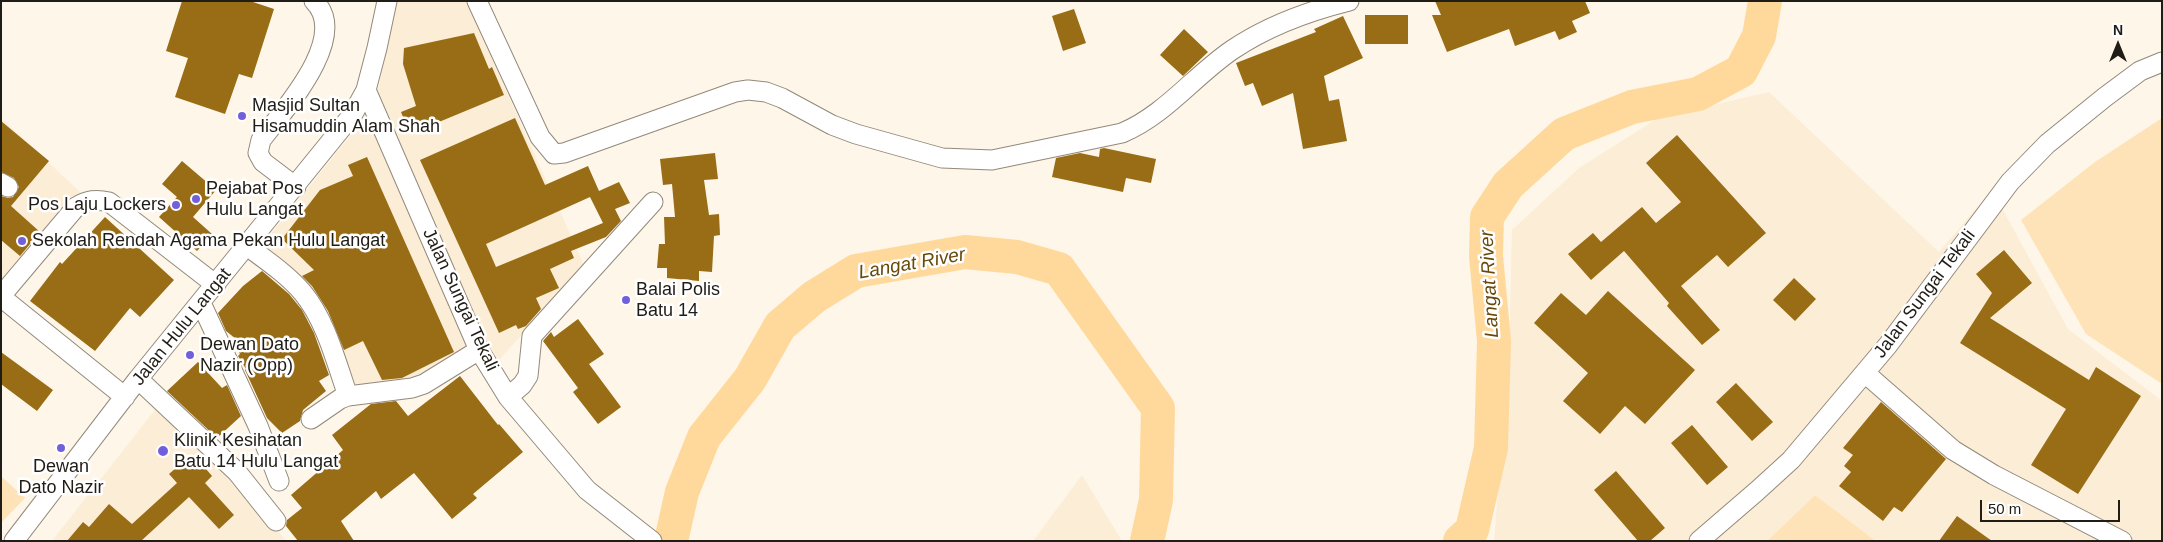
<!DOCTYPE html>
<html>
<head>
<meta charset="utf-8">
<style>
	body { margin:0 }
	#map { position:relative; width:2163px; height:542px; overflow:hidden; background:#fef6e8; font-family:Helvetica,sans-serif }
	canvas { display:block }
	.frame { position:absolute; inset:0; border:2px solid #201c16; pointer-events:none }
	.north { position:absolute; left:2093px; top:20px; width:50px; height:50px; -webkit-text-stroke:4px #fff; paint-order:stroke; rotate:0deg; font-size:14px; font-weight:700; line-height:20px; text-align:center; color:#201c16 }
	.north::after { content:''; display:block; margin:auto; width:18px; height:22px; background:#201c16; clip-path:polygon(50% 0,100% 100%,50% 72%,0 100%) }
	.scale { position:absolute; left:1980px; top:500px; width:140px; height:22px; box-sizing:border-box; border:2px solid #201c16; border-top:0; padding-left:6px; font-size:15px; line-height:18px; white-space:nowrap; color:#201c16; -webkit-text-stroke:4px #fff; paint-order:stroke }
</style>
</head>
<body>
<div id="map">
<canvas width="2163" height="542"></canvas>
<div class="frame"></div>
<div class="north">N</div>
<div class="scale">50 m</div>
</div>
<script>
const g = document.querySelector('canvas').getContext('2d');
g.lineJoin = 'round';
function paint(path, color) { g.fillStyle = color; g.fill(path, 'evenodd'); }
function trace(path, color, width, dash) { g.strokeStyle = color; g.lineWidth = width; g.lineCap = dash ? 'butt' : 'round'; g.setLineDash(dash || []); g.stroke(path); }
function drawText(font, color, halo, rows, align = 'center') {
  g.font = font + ' Helvetica,sans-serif'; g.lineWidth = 5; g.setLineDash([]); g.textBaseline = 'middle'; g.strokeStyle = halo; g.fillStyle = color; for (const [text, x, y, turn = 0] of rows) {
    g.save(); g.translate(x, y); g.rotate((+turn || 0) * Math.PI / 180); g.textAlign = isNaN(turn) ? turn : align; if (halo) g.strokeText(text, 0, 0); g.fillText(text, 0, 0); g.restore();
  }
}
paint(new Path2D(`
	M 397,1 L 466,1 L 584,265 L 499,360 L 487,342 L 416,383 L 351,391 L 330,334 L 261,246 L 364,119 L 379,87 Z
	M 1769,92 L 1939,252 L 1992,190 L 2068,329 L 2162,401 L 2162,541 L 1876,541 L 1815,495 L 1767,541 L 1494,541 L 1509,357 L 1512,230 L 1579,168 L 1658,118 Z
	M 1,118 L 81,193 L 2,289 L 1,289 Z
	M 158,406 L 250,496 L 286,541 L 52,541 Z
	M 1082,475 L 1122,541 L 1033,541 Z`), '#fcedd6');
paint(new Path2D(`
	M 2162,118 L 2162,384 L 2086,334 L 2021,220 L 2095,162 Z
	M 1,476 L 25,498 L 1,523 Z
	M 1815,495 L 1876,541 L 1767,541 Z`), '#fee3b9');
trace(new Path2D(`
	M 671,541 L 682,492 L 704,437 L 750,379 L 780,326 L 814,297 L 856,271 L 965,252 L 1017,257 L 1059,269 L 1158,408 L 1156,500 L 1147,541
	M 1460,541 L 1472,530 L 1491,448 L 1494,341 L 1486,256 L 1487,217 L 1508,185 L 1564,134 L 1632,107 L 1698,94 L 1741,71 L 1759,36 L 1765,1`), '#ffd99c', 34);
paint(new Path2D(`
	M 182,1 L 250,1 L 274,9 L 252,78 L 239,74 L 225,114 L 175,97 L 188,58 L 166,51 Z
	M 1435,1 L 1585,1 L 1590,13 L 1572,21 L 1577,32 L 1559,40 L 1555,31 L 1515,46 L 1509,29 L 1447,52 L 1432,15 L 1441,15 Z
	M 1074,9 L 1086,43 L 1063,51 L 1052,16 Z
	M 1365,15 L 1408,15 L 1408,44 L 1365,44 Z
	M 1343,16 L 1363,58 L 1324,76 L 1329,101 L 1339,99 L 1347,141 L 1303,149 L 1293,93 L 1262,106 L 1253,83 L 1245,86 L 1236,63 L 1316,32 L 1314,29 Z
	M 1184,29 L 1208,52 L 1183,76 L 1160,55 Z
	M 474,33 L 489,69 L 492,67 L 504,95 L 410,134 L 401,112 L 416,106 L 403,64 L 404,48 Z
	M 515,118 L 545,185 L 588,166 L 599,191 L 619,182 L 630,203 L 615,209 L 621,221 L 606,237 L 571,251 L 574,258 L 550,269 L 559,288 L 536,298 L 541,309 L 526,326 L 518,329 L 516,325 L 499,333 L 420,160 ZM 590,197 L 603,223 L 496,267 L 486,244 Z
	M 1,121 L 49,161 L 11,206 L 40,232 L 20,256 L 1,240 L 1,196 L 8,198 L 13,197 L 19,187 L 14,178 L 1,172 Z
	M 1677,135 L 1766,233 L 1728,267 L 1717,255 L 1681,286 L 1720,330 L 1702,345 L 1667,306 L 1669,303 L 1624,251 L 1591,280 L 1568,254 L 1593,233 L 1601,242 L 1642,207 L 1656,223 L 1681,202 L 1646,163 Z
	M 1104,148 L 1156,159 L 1151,183 L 1126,178 L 1123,192 L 1052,177 L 1056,158 L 1080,153 L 1099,157 L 1100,149 Z
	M 715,153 L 718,179 L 704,180 L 709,215 L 719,214 L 720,235 L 714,236 L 712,272 L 699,271 L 699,281 L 667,278 L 667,268 L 657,268 L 659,244 L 665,244 L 664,217 L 675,217 L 672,184 L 663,185 L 660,159 Z
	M 367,157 L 454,352 L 402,378 L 382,380 L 363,341 L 344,350 L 328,311 L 312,286 L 302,276 L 314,270 L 282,239 L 320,190 L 353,176 L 348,165 Z
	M 182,161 L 216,190 L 193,217 L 212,234 L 197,251 L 159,217 L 177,197 L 162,184 Z
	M 105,217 L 174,280 L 140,317 L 130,308 L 95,351 L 30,301 L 60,262 L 62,264 Z
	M 2004,250 L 2032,283 L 1990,318 L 2089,380 L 2096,367 L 2141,396 L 2078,494 L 2031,465 L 2066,409 L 1960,343 L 1992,293 L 1976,274 Z
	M 262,271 L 289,294 L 302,310 L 314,333 L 329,375 L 319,381 L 326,391 L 303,410 L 300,421 L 282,433 L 267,418 L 245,370 L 246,369 L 238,356 L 240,354 L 232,343 L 236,339 L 226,331 L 218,313 L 243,286 Z
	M 1794,278 L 1816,299 L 1795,321 L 1773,300 Z
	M 1608,291 L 1695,370 L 1645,424 L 1625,406 L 1600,434 L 1563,401 L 1588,373 L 1534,323 L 1561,293 L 1586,315 Z
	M 578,319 L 604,354 L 589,364 L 621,407 L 598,424 L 573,392 L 578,388 L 543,341 L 551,332 L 554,337 Z
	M 1,352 L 53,390 L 37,411 L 1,384 Z
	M 198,362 L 222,388 L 227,385 L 241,416 L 217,438 L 167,391 Z
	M 460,376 L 498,425 L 499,424 L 523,452 L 473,494 L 477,498 L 452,519 L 414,473 L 381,499 L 376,491 L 341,521 L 354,541 L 298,541 L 286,526 L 287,520 L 302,508 L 291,495 L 343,450 L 332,435 L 371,404 L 396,401 L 408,416 Z
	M 1736,383 L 1773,422 L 1752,441 L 1716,402 Z
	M 1881,402 L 1946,459 L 1902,512 L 1894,507 L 1883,521 L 1839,486 L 1851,472 L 1844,466 L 1853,455 L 1843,448 Z
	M 1692,425 L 1728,467 L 1707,485 L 1671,443 Z
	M 184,461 L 192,469 L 200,462 L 212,476 L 205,483 L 234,515 L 219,529 L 189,497 L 141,541 L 67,541 L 83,522 L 89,527 L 109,504 L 132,524 L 177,483 L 169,474 Z
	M 1616,471 L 1665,528 L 1650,541 L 1638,541 L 1594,490 Z
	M 1957,516 L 1992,541 L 1939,541 Z`), '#986d16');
const minor = new Path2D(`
	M 477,1 L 540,137 L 554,154 L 564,153 L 735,92 L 748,90 L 766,92 L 782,98 L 832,125 L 856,134 L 942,158 L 992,160 L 1122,133 C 1165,115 1194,76 1232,50 C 1266,27 1309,11 1349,1
	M 366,90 L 479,350 L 508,397 L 587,490 L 652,541
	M 1,183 L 8,187
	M 296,187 L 263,162 L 258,153 L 261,140 C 283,111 351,37 314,1
	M 247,246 C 266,260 288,275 303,293 C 326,321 336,362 348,396
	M 1,296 L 76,207 C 88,200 96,199 109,202 L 216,285
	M 1,297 L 125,397
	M 201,303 L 258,426 L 279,481
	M 1865,373 L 1953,450 L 1994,475 L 2122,541
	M 138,379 L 237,472 L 276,521
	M 508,397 L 522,385 L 528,376 L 532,336 L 653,202
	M 311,419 L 340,399 L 348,396 L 412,388 L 424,384 L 479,350
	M 14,541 L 138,379 L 353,114 L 366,90 L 377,48 L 387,1
	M 1699,541 L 1757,491 L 1791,460 L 1888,345 L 2010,182 L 2047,144 L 2105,97 L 2140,71 L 2162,62`);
trace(minor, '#93897b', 21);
trace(minor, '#fff', 19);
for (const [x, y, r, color] of [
	[242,116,5,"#7260da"],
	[196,199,5,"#7260da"],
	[176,205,5,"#7260da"],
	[22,241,5,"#7260da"],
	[626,300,5,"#7260da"],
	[190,355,5,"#7260da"],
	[61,448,5,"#7260da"],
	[163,451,6,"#7260da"]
]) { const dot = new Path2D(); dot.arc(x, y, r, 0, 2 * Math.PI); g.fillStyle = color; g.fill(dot); trace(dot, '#fff', 2); }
drawText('18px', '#201c16', '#fff', [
	["Masjid Sultan",252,106],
	["Hisamuddin Alam Shah",252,127],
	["Pejabat Pos",206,189],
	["Hulu Langat",206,210],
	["Pos Laju Lockers",166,205,"right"],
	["Sekolah Rendah Agama Pekan Hulu Langat",32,241],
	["Balai Polis",636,290],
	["Batu 14",636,311],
	["Dewan Dato",200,345],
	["Nazir (Opp)",200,366],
	["Klinik Kesihatan",174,441],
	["Batu 14 Hulu Langat",174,462],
	["Dewan",61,467,"center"],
	["Dato Nazir",61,488,"center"]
], 'left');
drawText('18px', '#201c16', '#fff', [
	["Jalan Sungai Tekali",1925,294,-53],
	["Jalan Sungai Tekali",460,300,65],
	["Jalan Hulu Langat",182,327,-51]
]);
drawText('italic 19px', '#67490a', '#fff', [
	["Langat River",912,264,-10],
	["Langat River",1490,284,-93]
]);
</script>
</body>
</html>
